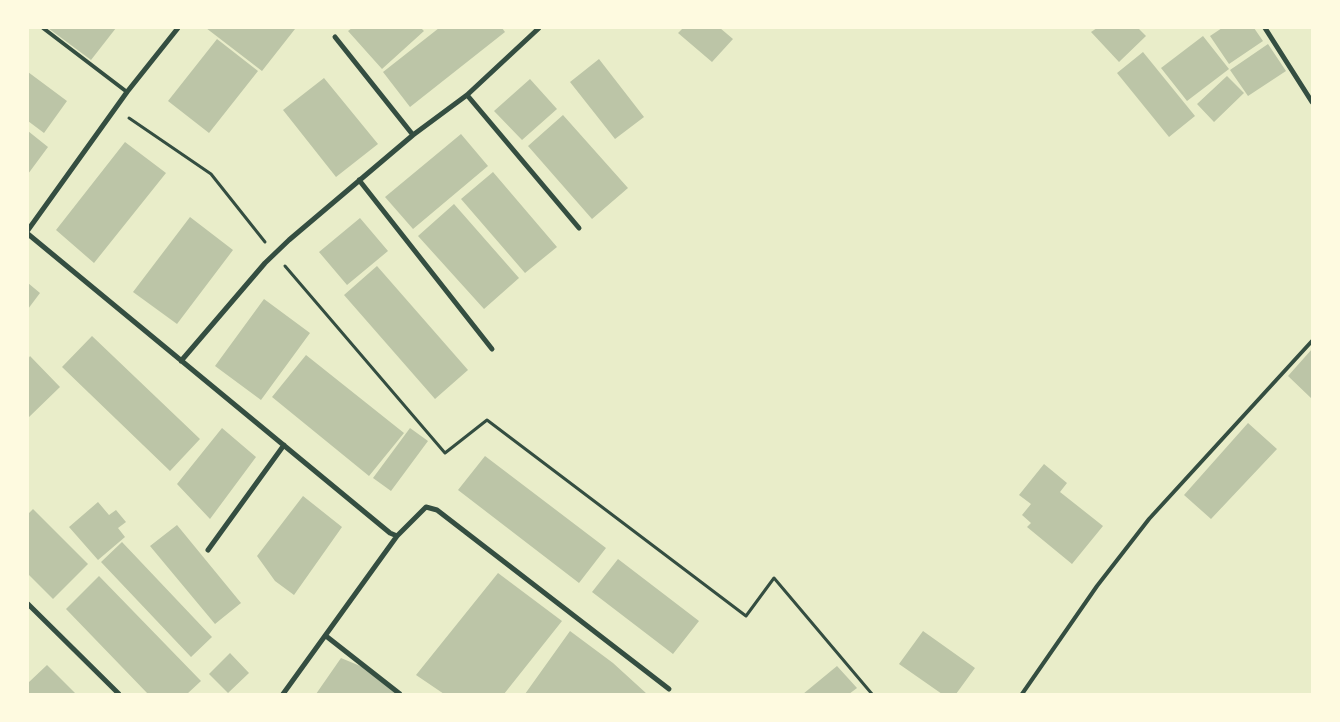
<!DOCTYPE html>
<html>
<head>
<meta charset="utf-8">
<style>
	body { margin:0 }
	#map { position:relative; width:1340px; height:722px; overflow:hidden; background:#e9edc9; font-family:Commissioner,sans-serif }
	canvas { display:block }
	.frame { position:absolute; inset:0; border:29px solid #fefae0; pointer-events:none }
</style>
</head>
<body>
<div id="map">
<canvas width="1340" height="722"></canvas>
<div class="frame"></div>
</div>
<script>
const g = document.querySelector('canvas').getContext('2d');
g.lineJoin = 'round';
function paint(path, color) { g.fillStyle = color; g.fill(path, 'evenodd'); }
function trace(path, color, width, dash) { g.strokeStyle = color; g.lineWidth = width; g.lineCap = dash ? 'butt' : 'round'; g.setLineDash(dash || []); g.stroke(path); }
paint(new Path2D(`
	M 48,28 L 116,28 L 91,60 Z
	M 206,28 L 294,28 L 295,29 L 262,71 Z
	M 352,28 L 421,28 L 424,31 L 382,69 L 348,31 Z
	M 439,28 L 502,28 L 505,32 L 410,107 L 383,72 Z
	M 683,28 L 720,28 L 733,39 L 712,62 L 678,33 Z
	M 1097,28 L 1138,28 L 1146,36 L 1119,62 L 1091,32 Z
	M 1222,28 L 1254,28 L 1263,41 L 1229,64 L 1210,36 Z
	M 1203,36 L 1229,69 L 1187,101 L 1161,68 Z
	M 217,39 L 258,71 L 209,133 L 168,101 Z
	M 1268,44 L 1286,71 L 1248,96 L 1230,70 Z
	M 1143,52 L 1195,116 L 1169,137 L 1117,73 Z
	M 599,59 L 644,117 L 615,139 L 570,82 Z
	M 28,72 L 67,101 L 44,133 L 28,121 Z
	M 1227,76 L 1244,93 L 1214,122 L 1197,104 Z
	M 324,78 L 378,144 L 336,177 L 283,110 Z
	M 530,79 L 557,109 L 522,140 L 494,111 Z
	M 563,115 L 628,188 L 592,219 L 528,146 Z
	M 28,131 L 48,147 L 28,174 Z
	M 461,134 L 488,166 L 413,229 L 385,197 Z
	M 125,142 L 166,173 L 94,263 L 56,230 Z
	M 493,172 L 557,247 L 525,273 L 461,199 Z
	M 454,204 L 519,278 L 484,309 L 418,236 Z
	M 190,217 L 233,250 L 177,324 L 133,292 Z
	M 360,218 L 388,251 L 347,285 L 319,252 Z
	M 377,266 L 468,370 L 435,399 L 344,295 Z
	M 28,283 L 40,293 L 28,309 Z
	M 264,299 L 310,333 L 261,400 L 215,366 Z
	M 92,336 L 200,439 L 170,471 L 62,367 Z
	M 1312,349 L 1312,399 L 1288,376 Z
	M 306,355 L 404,433 L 369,476 L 272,397 Z
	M 30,356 L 60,387 L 28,418 L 28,359 Z
	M 1248,423 L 1277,449 L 1211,519 L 1184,495 Z
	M 222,428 L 256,457 L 210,519 L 177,484 Z
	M 410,428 L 428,441 L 391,491 L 373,478 Z
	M 485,456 L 606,548 L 579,583 L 458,490 Z
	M 1044,464 L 1067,483 L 1060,492 L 1103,526 L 1072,564 L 1027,527 L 1031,523 L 1022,515 L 1031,504 L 1019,495 Z
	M 303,496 L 342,527 L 294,595 L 275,581 L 257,556 Z
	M 98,502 L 109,515 L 116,510 L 126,522 L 118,528 L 125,537 L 98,560 L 69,527 Z
	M 33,509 L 88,564 L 53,599 L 28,574 L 28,514 Z
	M 177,525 L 241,603 L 215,624 L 150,546 Z
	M 122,542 L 212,637 L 191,657 L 101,562 Z
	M 618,559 L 699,621 L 673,654 L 592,592 Z
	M 498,573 L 562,621 L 504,694 L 444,694 L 416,675 Z
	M 99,576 L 201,681 L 187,694 L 148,694 L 66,609 Z
	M 570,631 L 613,663 L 647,694 L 525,694 Z
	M 923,631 L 975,668 L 956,694 L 942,694 L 899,664 Z
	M 230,653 L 249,673 L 228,693 L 209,674 Z
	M 341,658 L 365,668 L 400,694 L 316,694 Z
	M 47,665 L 76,694 L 28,694 L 28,683 Z
	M 837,666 L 857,688 L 849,694 L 803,694 Z`), '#bcc5a7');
trace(new Path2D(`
	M 129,118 L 211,174 L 265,242
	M 285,266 L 445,453 L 487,420 L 746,616 L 774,578 L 872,694`), '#344e41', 3);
trace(new Path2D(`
	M 43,28 L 127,92
	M 1022,694 L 1097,586 L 1149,519 L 1312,341`), '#344e41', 4);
trace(new Path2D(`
	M 1265,28 L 1312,102
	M 335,37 L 413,135
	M 467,95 L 579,228
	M 359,180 L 492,349
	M 28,230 L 127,92 L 178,28
	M 28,234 L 390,533 L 397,536 L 283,694
	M 181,361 L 265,263 L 289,240 L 413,135 L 467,95 L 539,28
	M 397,536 L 426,507 L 437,510 L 669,689
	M 208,550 L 284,445
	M 28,604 L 119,694
	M 326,636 L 400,694`), '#344e41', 5);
</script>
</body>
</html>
